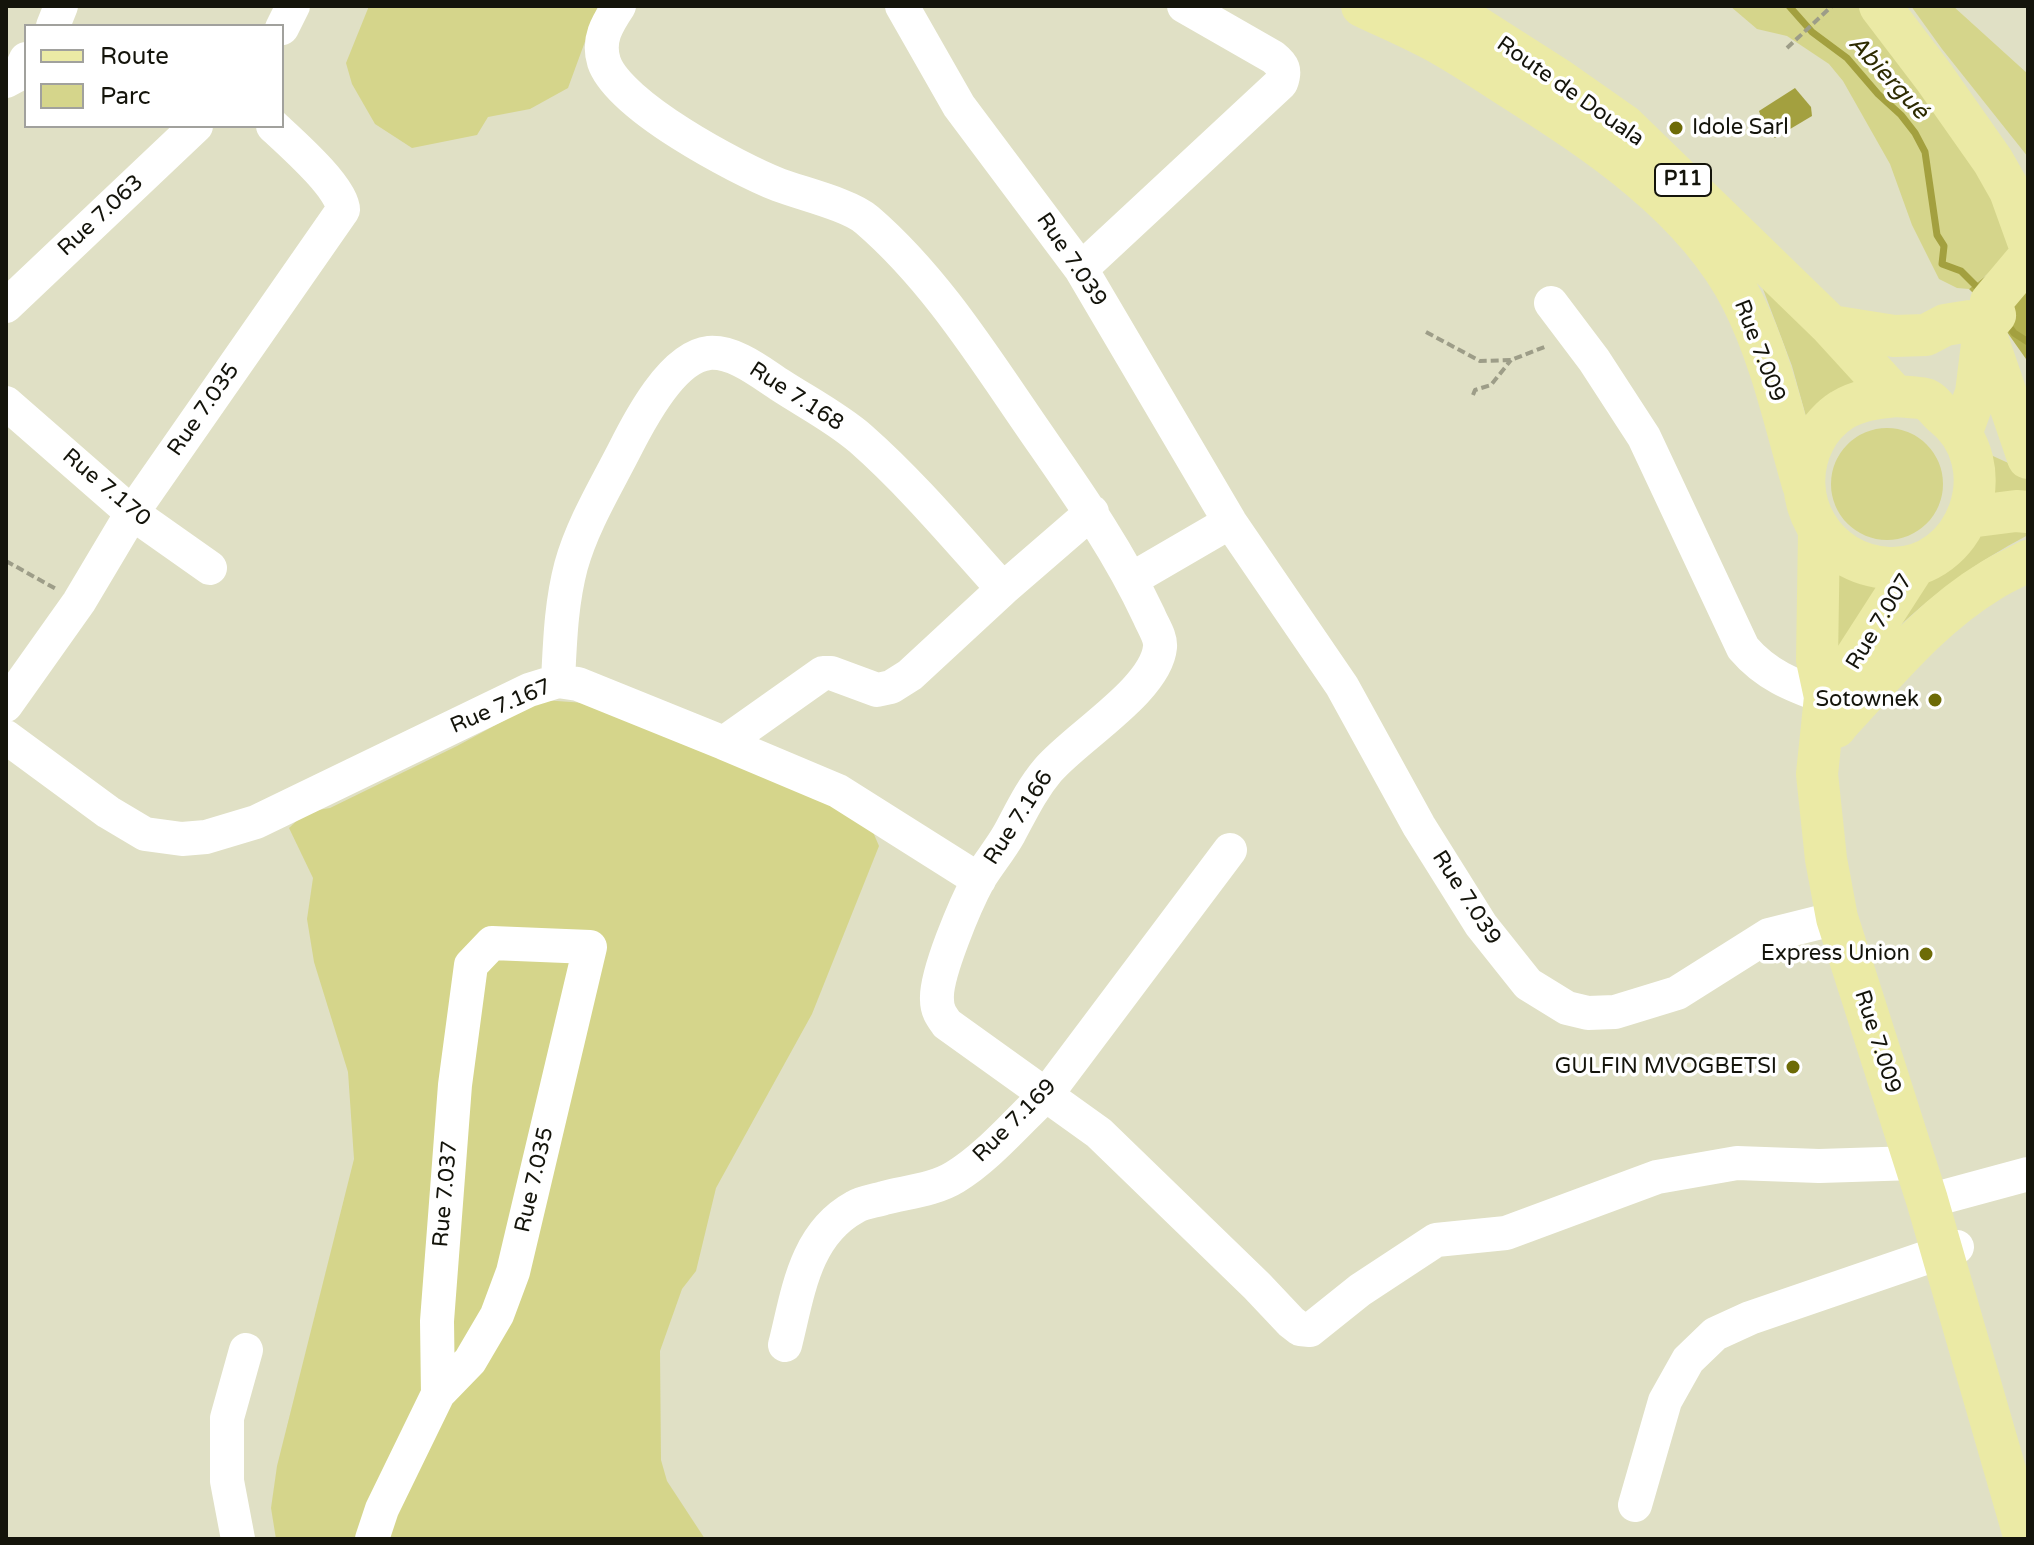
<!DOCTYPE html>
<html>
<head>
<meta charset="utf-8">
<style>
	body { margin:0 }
	#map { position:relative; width:2034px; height:1545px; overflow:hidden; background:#e0e0c5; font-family:"Varela Round",sans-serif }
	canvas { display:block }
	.frame { position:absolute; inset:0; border:8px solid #14140b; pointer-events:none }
	.legend { position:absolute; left:24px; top:24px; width:260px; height:104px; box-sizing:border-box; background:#fff; border:2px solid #a1a19d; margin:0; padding:10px 14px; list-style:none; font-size:24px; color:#14140b }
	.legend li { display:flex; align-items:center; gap:16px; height:40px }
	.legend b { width:40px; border:2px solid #a1a19d }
</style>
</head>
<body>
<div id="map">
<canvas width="2034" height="1545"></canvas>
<div class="frame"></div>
<ul class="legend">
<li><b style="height:10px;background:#ebeaa5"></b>Route</li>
<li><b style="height:22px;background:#d5d58b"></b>Parc</li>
</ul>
</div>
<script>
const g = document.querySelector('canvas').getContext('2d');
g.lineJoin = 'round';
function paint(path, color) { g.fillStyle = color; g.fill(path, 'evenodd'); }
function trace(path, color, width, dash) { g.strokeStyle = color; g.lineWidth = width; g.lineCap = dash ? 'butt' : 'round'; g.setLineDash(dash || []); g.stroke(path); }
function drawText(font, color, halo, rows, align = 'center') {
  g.font = font + ' "Varela Round",sans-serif'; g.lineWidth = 7; g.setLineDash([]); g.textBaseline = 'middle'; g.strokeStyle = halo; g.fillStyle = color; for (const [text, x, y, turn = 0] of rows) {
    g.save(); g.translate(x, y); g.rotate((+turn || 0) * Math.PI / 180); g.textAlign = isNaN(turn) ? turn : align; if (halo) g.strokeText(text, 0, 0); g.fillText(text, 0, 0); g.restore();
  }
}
paint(new Path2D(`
	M 369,6 L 598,6 L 568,88 L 530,109 L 488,117 L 477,135 L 412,148 L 375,124 L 352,84 L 346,63 Z
	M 1730,6 L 1880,6 L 2028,241 L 1969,289 L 1957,288 L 1939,279 L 1912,225 L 1890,164 L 1843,81 L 1829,64 L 1787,36 L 1757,29 Z
	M 1911,6 L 1953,6 L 2028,74 L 2028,157 L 1942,49 Z
	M 1760,281 L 1871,383 L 1807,420 L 1792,366 Z
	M1831 484a56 56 0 1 1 112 0a56 56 0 1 1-112 0Z
	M 1982,451 L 2028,472 L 2028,494 L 1978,501 Z
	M 2028,519 L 2028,535 C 1976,562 1931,595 1889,636 L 1906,603 L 1970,539 Z
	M 1829,567 L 1881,582 L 1834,660 Z
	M 542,700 L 629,706 L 870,825 L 879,846 L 812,1014 L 716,1188 L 696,1271 L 682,1289 L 660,1351 L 661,1460 L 667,1481 L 705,1539 L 276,1539 L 271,1508 L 277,1466 L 354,1159 L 348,1072 L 314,962 L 307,919 L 313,878 L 289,828 L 306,812 L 330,808 L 457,746 Z`), '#d5d58b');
paint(new Path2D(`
	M 2028,251 L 2028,377 L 2026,359 L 1995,315 L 1969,289 L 2002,263 Z`), '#b3b151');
paint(new Path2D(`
	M 1795,88 L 1811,107 L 1812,116 L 1775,138 L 1766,131 L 1759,111 Z`), '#a3a03f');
trace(new Path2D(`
	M 1789,6 L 1812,32 L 1847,58 L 1878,94 L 1901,115 L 1915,133 L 1925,152 L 1937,235 L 1944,246 L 1942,264 L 1961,271 L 1981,291
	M 2006,322 L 2014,333 L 2028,342`), '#a3a03f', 7);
trace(new Path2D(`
	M 1787,48 L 1832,6
	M 1426,332 L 1480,361 L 1511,360 L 1547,346
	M 1473,395 L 1475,390 L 1491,385 L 1511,360
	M 6,561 L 56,589`), '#9d9d88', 4, [8, 4]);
trace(new Path2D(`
	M 619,6 C 607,24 597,40 604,62 C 619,106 736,168 779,185 C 803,194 850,205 867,220 C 939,282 989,366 1043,443 C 1082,499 1120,554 1149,616 C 1153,626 1161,637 1160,647 C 1156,690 1076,737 1048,770 C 1031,790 1021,812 1009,834 C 1000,850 988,864 979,879 C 966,903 935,975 937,1000 C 937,1011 942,1017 947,1024 L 1099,1133 L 1257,1286 L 1291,1322 L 1300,1329 L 1310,1330 L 1360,1290 L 1436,1240 L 1506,1233 L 1657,1177 L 1737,1163 L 1819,1166 L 1915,1163
	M 902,6 L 959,106 L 1081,269 L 1230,522 L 1342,686 L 1419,826 L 1481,925 L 1528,984 L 1567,1008 L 1588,1013 L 1615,1012 L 1677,993 L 1769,935 L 1837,918
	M 53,26 L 61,6
	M 282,28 L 293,6
	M 6,81 L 19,74 L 26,59
	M 1081,269 L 1281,83 C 1286,70 1283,65 1273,57 L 1184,6
	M 1551,303 L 1594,360 L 1644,437 L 1743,648 C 1766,675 1792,685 1825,697
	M 6,306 L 196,126
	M 6,403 L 132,513 L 210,568
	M 1132,579 L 1230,522
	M 558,681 C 560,642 561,604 571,566 C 582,526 605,488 624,451 C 639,421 672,357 709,353 C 734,351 760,372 780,385 C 806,402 837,418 861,439 C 912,484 957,538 1003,589
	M 6,705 L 79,602 L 132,513 L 343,210 C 344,189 289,141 273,126
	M 6,737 L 108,812 L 145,834 L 182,839 L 206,837 L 256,822 L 529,690 L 558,681 L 578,684 L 724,743 L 823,673 L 831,673 L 877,690 L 891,687 L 910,675 L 1003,589 L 1092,512
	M 724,743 L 838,791 L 979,880
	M 1943,1197 L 2028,1174
	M 785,1345 C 798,1294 804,1235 855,1207 C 863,1202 875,1201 884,1198 C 907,1192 934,1190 955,1177 C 987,1158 1018,1121 1046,1095 L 1230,850
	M 1635,1505 L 1665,1401 L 1688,1360 L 1715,1334 L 1750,1318 L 1957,1247
	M 238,1539 L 227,1481 L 227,1418 L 246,1350
	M 372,1539 L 382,1509 L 438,1394 L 437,1321 L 455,1085 L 471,965 L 492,943 L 590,947 L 513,1272 L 497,1315 L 470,1361 L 438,1394`), '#fff', 34);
trace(new Path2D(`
	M 1362,6 C 1389,19 1418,31 1444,46 C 1467,59 1489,74 1511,88 C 1596,142 1695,207 1742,300 C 1771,357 1785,423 1803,485
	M 1438,6 L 1464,19 L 1558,79 L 1625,126 L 1831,326 L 1895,396
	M 1880,6 L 1934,77 L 1993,161 L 2010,191 L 2028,241
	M 1831,326 L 1894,336 L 1926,335 L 1945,325 L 1970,321
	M 1987,338 L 2028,458
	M 1895,396 C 1904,397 1916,397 1925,399 C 1932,401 1937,410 1943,415 C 2006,464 1968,571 1889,568 C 1824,565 1785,498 1814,441 C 1820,429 1831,417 1842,410 C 1859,400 1876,398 1895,396 Z
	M 1961,434 L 1976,393 L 1984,328 L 1995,315 L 1991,302 L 2028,258
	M 1969,517 L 2016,511 L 2028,512
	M 1819,532 L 1817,660 L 1825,697 L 1817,774 L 1826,859 L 1837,918 L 1927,1200 L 2025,1539
	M 1837,725 C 1884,675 1930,617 1990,581 C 2002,573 2015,568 2028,561
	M 1836,727 L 1841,695 L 1852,663 L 1915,565`), '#ebeaa5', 42);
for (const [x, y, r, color] of [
	[1676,128,8,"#6d6b07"],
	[1935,700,8,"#6d6b07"],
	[1926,954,8,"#6d6b07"],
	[1793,1067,8,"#6d6b07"]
]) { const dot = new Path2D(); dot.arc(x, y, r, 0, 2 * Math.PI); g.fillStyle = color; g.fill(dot); trace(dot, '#fff', 3); }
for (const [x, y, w] of [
	[1683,180,56]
]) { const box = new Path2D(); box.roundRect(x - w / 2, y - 16, w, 32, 6); g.fillStyle = '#fff'; g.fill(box); trace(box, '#14140b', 2); }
drawText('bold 20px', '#14140b', null, [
	["P11",1683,180]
]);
drawText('22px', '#14140b', '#fff', [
	["Route de Douala",1570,92,35],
	["Rue 7.063",101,216,-43],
	["Rue 7.039",1071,260,56],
	["Rue 7.009",1759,351,69],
	["Rue 7.168",796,397,33],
	["Rue 7.035",204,410,-55],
	["Rue 7.170",106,488,40],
	["Rue 7.007",1880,622,-59],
	["Rue 7.167",501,707,-23],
	["Rue 7.166",1019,818,-57],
	["Rue 7.039",1466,898,57],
	["Rue 7.009",1877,1042,72],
	["Rue 7.169",1015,1121,-45],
	["Rue 7.035",535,1180,-77],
	["Rue 7.037",446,1194,-85]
]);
drawText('22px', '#14140b', '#fff', [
	["Idole Sarl",1692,128,"left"],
	["Sotownek",1919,700],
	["Express Union",1910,954],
	["GULFIN MVOGBETSI",1777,1067]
], 'right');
drawText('italic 24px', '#2d2b01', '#fff', [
	["Abiergué",1888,78,47]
]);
</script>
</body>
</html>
